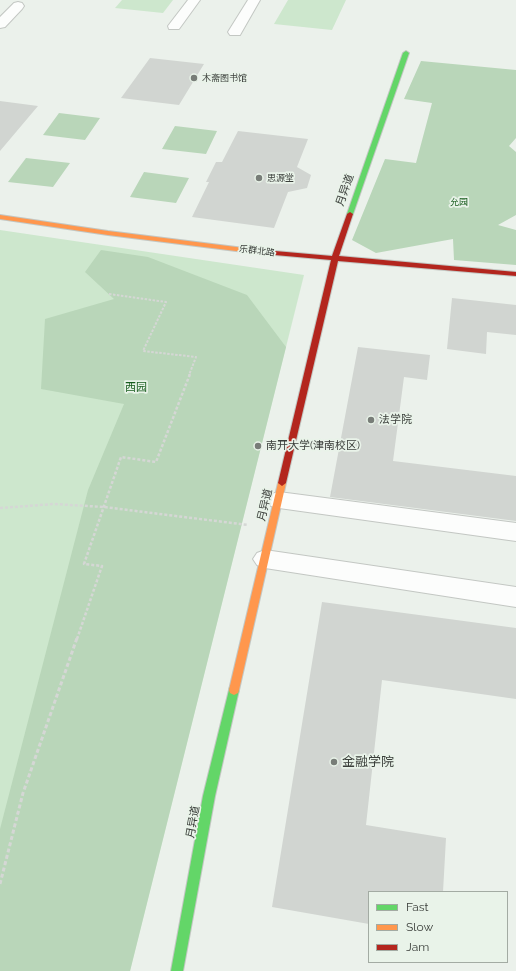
<!DOCTYPE html>
<html>
<head>
<meta charset="utf-8">
<style>
	body { margin:0 }
	#map { position:relative; width:516px; height:971px; overflow:hidden; background:#ebf1eb; font-family:Raleway,sans-serif }
	canvas { display:block }
	.legend { position:absolute; left:368px; top:891px; width:140px; height:72px; box-sizing:border-box; background:#e9f3e9; border:1px solid #a3aba3; margin:0; padding:5px 7px; list-style:none; font-size:12px; color:#3a3e3a }
	.legend li { display:flex; align-items:center; gap:8px; height:20px }
	.legend b { width:20px; border:1px solid #a3aba3 }
</style>
</head>
<body>
<div id="map">
<canvas width="516" height="971"></canvas>
<ul class="legend">
<li><b style="height:5px;background:#63d668"></b>Fast</li>
<li><b style="height:5px;background:#ff974d"></b>Slow</li>
<li><b style="height:5px;background:#b3261e"></b>Jam</li>
</ul>
</div>
<script>
const g = document.querySelector('canvas').getContext('2d');
g.lineJoin = 'round';
function paint(path, color) { g.fillStyle = color; g.fill(path, 'evenodd'); }
function trace(path, color, width, dash) { g.strokeStyle = color; g.lineWidth = width; g.lineCap = dash ? 'butt' : 'round'; g.setLineDash(dash || []); g.stroke(path); }
function drawText(font, color, halo, rows, align = 'center') {
  g.font = font + ' Raleway,"Noto Sans SC",sans-serif'; g.lineWidth = 3.5; g.setLineDash([]); g.textBaseline = 'middle'; g.strokeStyle = halo; g.fillStyle = color; for (const [text, x, y, turn = 0] of rows) {
    g.save(); g.translate(x, y); g.rotate((+turn || 0) * Math.PI / 180); g.textAlign = isNaN(turn) ? turn : align; if (halo) g.strokeText(text, 0, 0); g.fillText(text, 0, 0); g.restore();
  }
}
paint(new Path2D(`
	M 122,0 L 173,0 L 163,13 L 115,8 Z
	M 288,0 L 346,0 L 332,30 L 274,24 Z
	M 0,230 L 304,275 L 130,971 L 0,971 Z`), '#cde7cd');
paint(new Path2D(`
	M 421,61 L 516,70 L 516,138 L 509,146 L 516,152 L 516,215 L 498,225 L 516,230 L 516,265 L 454,260 L 453,239 L 376,253 L 352,240 L 385,159 L 416,163 L 432,103 L 404,99 Z
	M 59,113 L 100,118 L 85,140 L 43,135 Z
	M 175,126 L 217,131 L 206,154 L 162,149 Z
	M 26,158 L 70,163 L 53,187 L 8,182 Z
	M 144,172 L 189,178 L 176,203 L 130,197 Z
	M 101,250 L 148,257 L 247,295 L 286,347 L 130,971 L 0,971 L 0,829 L 88,490 L 124,404 L 41,389 L 45,319 L 114,299 L 85,272 Z`), '#b9d6b9');
paint(new Path2D(`
	M 150,58 L 204,64 L 179,105 L 121,98 Z
	M 0,101 L 38,106 L 0,151 Z
	M 238,131 L 308,139 L 297,167 L 311,175 L 307,188 L 288,192 L 274,228 L 192,217 L 209,182 L 206,182 L 216,162 L 222,162 Z
	M 452,298 L 516,305 L 516,335 L 487,332 L 486,354 L 447,349 Z
	M 358,347 L 430,355 L 427,380 L 404,377 L 393,461 L 516,476 L 516,521 L 330,497 Z
	M 322,602 L 516,628 L 516,699 L 382,680 L 366,825 L 446,838 L 443,892 L 369,892 L 369,924 L 272,907 Z`), '#d1d5d1');
const street = new Path2D(`
	M 188,0 L 200,0 L 179,29 L 169,29 L 168,26 Z
	M 248,0 L 260,0 L 240,35 L 230,35 L 228,32 Z
	M 18,2 L 22,3 L 24,6 L 22,9 L 5,27 L 0,28 L 0,17 L 14,3 Z
	M 279,492 L 516,523 L 516,541 L 279,508 L 271,506 L 268,500 L 271,494 Z
	M 265,550 L 516,587 L 516,607 L 265,568 L 257,565 L 253,559 L 257,553 Z`);
const fast = new Path2D(`
	M 406,51 L 409,53 L 353,214 L 352,215 L 348,215 L 347,214 L 403,53 Z
	M 234,685 L 238,687 L 239,690 L 215,796 L 183,971 L 171,971 L 203,796 L 229,690 L 230,687 Z`);
const slow = new Path2D(`
	M 0,215 L 108,231 L 252,249 L 256,251 L 252,253 L 108,235 L 0,219 Z
	M 282,480 L 286,483 L 239,690 L 238,693 L 234,695 L 230,693 L 229,690 L 278,483 Z`);
const jam = new Path2D(`
	M 350,212 L 353,214 L 339,256 L 516,272 L 516,276 L 338,261 L 286,483 L 282,486 L 278,483 L 331,260 L 252,253 L 248,251 L 252,249 L 332,256 L 347,214 Z`);
trace(street, '#c3c7c3', 2);
trace(fast, '#c3c7c3', 2);
trace(slow, '#c3c7c3', 2);
trace(jam, '#c3c7c3', 2);
trace(new Path2D(`
	M 109,294 L 166,302 L 143,351 L 196,357 L 189,375`), '#d5d7d5', 2, [2.5, 1.5]);
trace(new Path2D(`
	M 0,508 L 54,504 L 104,507 L 248,525
	M 77,639 L 102,566 L 84,564 L 121,457 L 156,462 L 190,374`), '#d5d7d5', 2.5, [3, 2]);
trace(new Path2D(`
	M 0,884 L 23,793 L 77,638`), '#d5d7d5', 3, [4, 2.5]);
paint(street, '#fcfdfc');
paint(fast, '#63d668');
paint(slow, '#ff974d');
paint(jam, '#b3261e');
for (const [x, y, r, color] of [
	[194,78,4,"#787d78"],
	[259,178,4,"#787d78"],
	[371,420,4,"#787d78"],
	[258,446,4,"#787d78"],
	[334,762,4,"#787d78"]
]) { const dot = new Path2D(); dot.arc(x, y, r, 0, 2 * Math.PI); g.fillStyle = color; g.fill(dot); trace(dot, '#e9f3e9', 1.5); }
drawText('9px', '#3a3e3a', '#e9f3e9', [
	["木斋图书馆",202,78],
	["思源堂",267,178]
], 'left');
drawText('9px', '#185c1e', '#e9f3e9', [
	["允园",459,202]
]);
drawText('9px', '#3a3e3a', '#e9f3e9', [
	["乐群北路",257,251,7]
]);
drawText('11px', '#3a3e3a', '#e9f3e9', [
	["月异道",345,190,-71],
	["月异道",265,505,-77],
	["月异道",193,822,-80]
]);
drawText('11px', '#185c1e', '#e9f3e9', [
	["西园",136,388]
]);
drawText('11px', '#3a3e3a', '#e9f3e9', [
	["法学院",379,420],
	["南开大学(津南校区)",266,446]
], 'left');
drawText('13px', '#3a3e3a', '#e9f3e9', [
	["金融学院",342,762]
], 'left');
</script>
</body>
</html>
